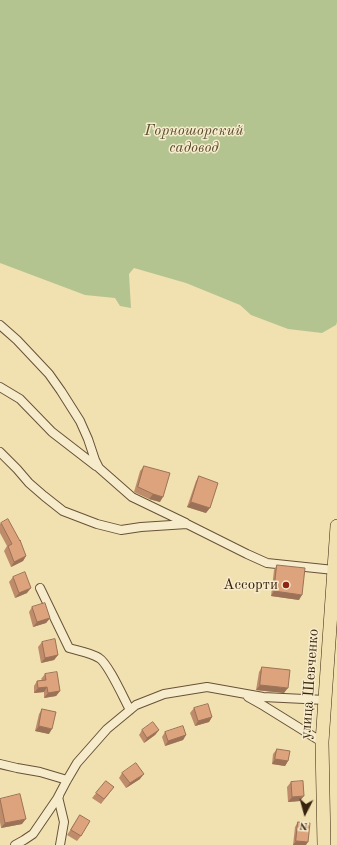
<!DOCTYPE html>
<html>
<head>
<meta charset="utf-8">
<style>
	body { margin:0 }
	#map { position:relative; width:337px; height:845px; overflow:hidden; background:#f1e1b1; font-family:"Old Standard TT",serif }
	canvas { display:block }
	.north { position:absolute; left:285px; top:793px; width:40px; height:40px; -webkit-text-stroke:3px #f6eccc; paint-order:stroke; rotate:186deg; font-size:11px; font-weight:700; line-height:16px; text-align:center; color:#3a230e }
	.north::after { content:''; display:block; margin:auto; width:14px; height:18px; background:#3a230e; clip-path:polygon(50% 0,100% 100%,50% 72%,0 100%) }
</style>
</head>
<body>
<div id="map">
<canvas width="337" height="845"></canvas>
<div class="north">N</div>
</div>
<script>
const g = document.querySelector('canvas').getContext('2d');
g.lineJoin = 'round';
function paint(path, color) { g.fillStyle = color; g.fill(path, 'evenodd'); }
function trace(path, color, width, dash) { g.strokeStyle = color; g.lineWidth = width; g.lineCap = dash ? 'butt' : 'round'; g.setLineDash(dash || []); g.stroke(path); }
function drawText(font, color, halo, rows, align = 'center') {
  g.font = font + ' "Old Standard TT",serif'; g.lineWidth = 3; g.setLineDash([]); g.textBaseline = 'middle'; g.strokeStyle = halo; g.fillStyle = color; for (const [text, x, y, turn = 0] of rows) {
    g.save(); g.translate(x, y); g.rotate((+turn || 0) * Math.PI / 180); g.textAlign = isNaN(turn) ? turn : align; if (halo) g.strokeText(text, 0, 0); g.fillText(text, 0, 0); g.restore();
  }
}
paint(new Path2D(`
	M 0,0 L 337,0 L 337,322 L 336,325 L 322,333 L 288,329 L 251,315 L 240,305 L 186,283 L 134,268 L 129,274 L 131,308 L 120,306 L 115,298 L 85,295 L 0,263 Z`), '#b4c490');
const street = new Path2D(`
	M 0,325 L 17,340 L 49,374 L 61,391 L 80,421 L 88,439 L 95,460 L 99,468 L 132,497 L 186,523
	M 0,387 L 20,399 L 52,432 L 96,466
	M 0,452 L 17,469 L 29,483 L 44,496 L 63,511 L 97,524 L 121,530 L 141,527 L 187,524 L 247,554 L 267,563 L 334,570
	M 40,588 L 69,648 C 79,651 90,652 99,658 C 108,663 124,699 130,710
	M 248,697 L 264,706 L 322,742
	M 0,764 L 17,768 L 40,772 L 67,780
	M 15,845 L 24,840 L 33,834 L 59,796
	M 60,845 L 64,822 L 58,797 L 67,780 L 77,763 L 107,729 L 136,705 L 164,694 L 207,687 L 263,697 L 325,700`);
const primary = new Path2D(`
	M 324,845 L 322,742 L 337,526`);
trace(street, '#685237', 10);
trace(primary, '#3a230e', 14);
trace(street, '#f6eccc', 8);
trace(primary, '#f1e1b1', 13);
paint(new Path2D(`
	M 144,466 L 160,502 L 149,499 L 134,492 L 140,471 Z
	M 199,476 L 206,513 L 187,507 L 196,481 Z
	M 1,523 L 26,556 L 23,561 L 11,567 L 4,551 L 7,546 L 0,533 L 0,524 Z
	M 277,565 L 299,600 L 271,596 L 274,570 Z
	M 13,577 L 27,593 L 15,598 L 9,582 Z
	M 32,607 L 50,618 L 46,623 L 33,627 L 29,612 Z
	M 42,642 L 58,655 L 54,660 L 41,663 L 38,647 Z
	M 262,667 L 284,693 L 256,690 L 259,672 Z
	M 45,674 L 60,691 L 56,696 L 44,698 L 44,692 L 34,693 L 34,686 L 37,681 L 42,680 L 41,679 Z
	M 194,708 L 212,717 L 209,722 L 195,726 L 190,713 Z
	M 42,709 L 49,734 L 35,731 L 39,714 Z
	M 142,730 L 159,730 L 155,735 L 144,743 L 139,735 Z
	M 165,732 L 186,735 L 183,740 L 165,746 L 162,737 Z
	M 277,749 L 288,761 L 285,766 L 272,764 L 273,754 Z
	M 122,773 L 140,779 L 126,788 L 119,778 Z
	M 106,781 L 114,787 L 101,804 L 92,798 Z
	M 291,782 L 300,801 L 288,802 L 287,787 Z
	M 0,799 L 22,824 L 1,828 L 0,822 Z
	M 80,815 L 81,836 L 77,841 L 67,835 Z
	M 298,822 L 306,845 L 293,845 L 295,827 Z`), '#be8c6b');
paint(new Path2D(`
	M 153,494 L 163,497 L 160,502 L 149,499 Z
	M 191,502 L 210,508 L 206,513 L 187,507 Z
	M 26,556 L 23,561 L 11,567 L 14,562 Z
	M 31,588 L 27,593 L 15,598 L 19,593 Z
	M 274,591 L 302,595 L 299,600 L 271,596 Z
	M 50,618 L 46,623 L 33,627 L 37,622 Z
	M 58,655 L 54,660 L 41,663 L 45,658 Z
	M 260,685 L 288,688 L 284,693 L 256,690 Z
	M 47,687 L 44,692 L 34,693 L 38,688 Z
	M 60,691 L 56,696 L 44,698 L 48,693 Z
	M 212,717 L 209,722 L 195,726 L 198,721 Z
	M 39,726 L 52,729 L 49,734 L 35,731 Z
	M 159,730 L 155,735 L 144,743 L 147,738 Z
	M 186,735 L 183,740 L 165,746 L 168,741 Z
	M 275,759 L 288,761 L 285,766 L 272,764 Z
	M 144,774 L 140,779 L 126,788 L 130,783 Z
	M 304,796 L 300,801 L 288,802 L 292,797 Z
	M 26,819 L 22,824 L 1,828 L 5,823 Z
	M 296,841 L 308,842 L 306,845 L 293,845 Z`), '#9b7257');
const building = new Path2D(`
	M 144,466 L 170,473 L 163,497 L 153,494 L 138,487 Z
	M 199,476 L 218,483 L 210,508 L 191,502 Z
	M 8,519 L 20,541 L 20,540 L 26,556 L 14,562 L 8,546 L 12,544 L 1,523 Z
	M 277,565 L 305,568 L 302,595 L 274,591 Z
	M 25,572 L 31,588 L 19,593 L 13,577 Z
	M 45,603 L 50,618 L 37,622 L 32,607 Z
	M 55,639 L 58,655 L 45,658 L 42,642 Z
	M 262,667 L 290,670 L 288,688 L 260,685 Z
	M 57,672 L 60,691 L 48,693 L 47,687 L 38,688 L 37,681 L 46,680 L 45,674 Z
	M 208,704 L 212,717 L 198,721 L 194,708 Z
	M 42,709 L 56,712 L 52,729 L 39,726 Z
	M 153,722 L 159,730 L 147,738 L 142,730 Z
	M 183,726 L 186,735 L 168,741 L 165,732 Z
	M 277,749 L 290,751 L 288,761 L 275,759 Z
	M 136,763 L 144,774 L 130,783 L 122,773 Z
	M 106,781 L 114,787 L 104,799 L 96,793 Z
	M 303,781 L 304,796 L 292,797 L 291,782 Z
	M 20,794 L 26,819 L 5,823 L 0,799 Z
	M 80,815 L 90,821 L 81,836 L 71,830 Z
	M 298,822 L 310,823 L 308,842 L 296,841 Z`);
paint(building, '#dda37c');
trace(building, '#9b7257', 1);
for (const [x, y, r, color] of [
	[286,585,4,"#8f2418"]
]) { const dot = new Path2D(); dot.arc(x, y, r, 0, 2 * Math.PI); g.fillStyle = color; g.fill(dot); trace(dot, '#f6eccc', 1.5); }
drawText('italic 15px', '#584b2e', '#f6eccc', [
	["Горношорский",194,131],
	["садовод",194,148]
]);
drawText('15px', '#3a230e', '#f6eccc', [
	["Ассорти",278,585]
], 'right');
drawText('15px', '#3a230e', '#f6eccc', [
	["улица Шевченко",310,684,-86]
]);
</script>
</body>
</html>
